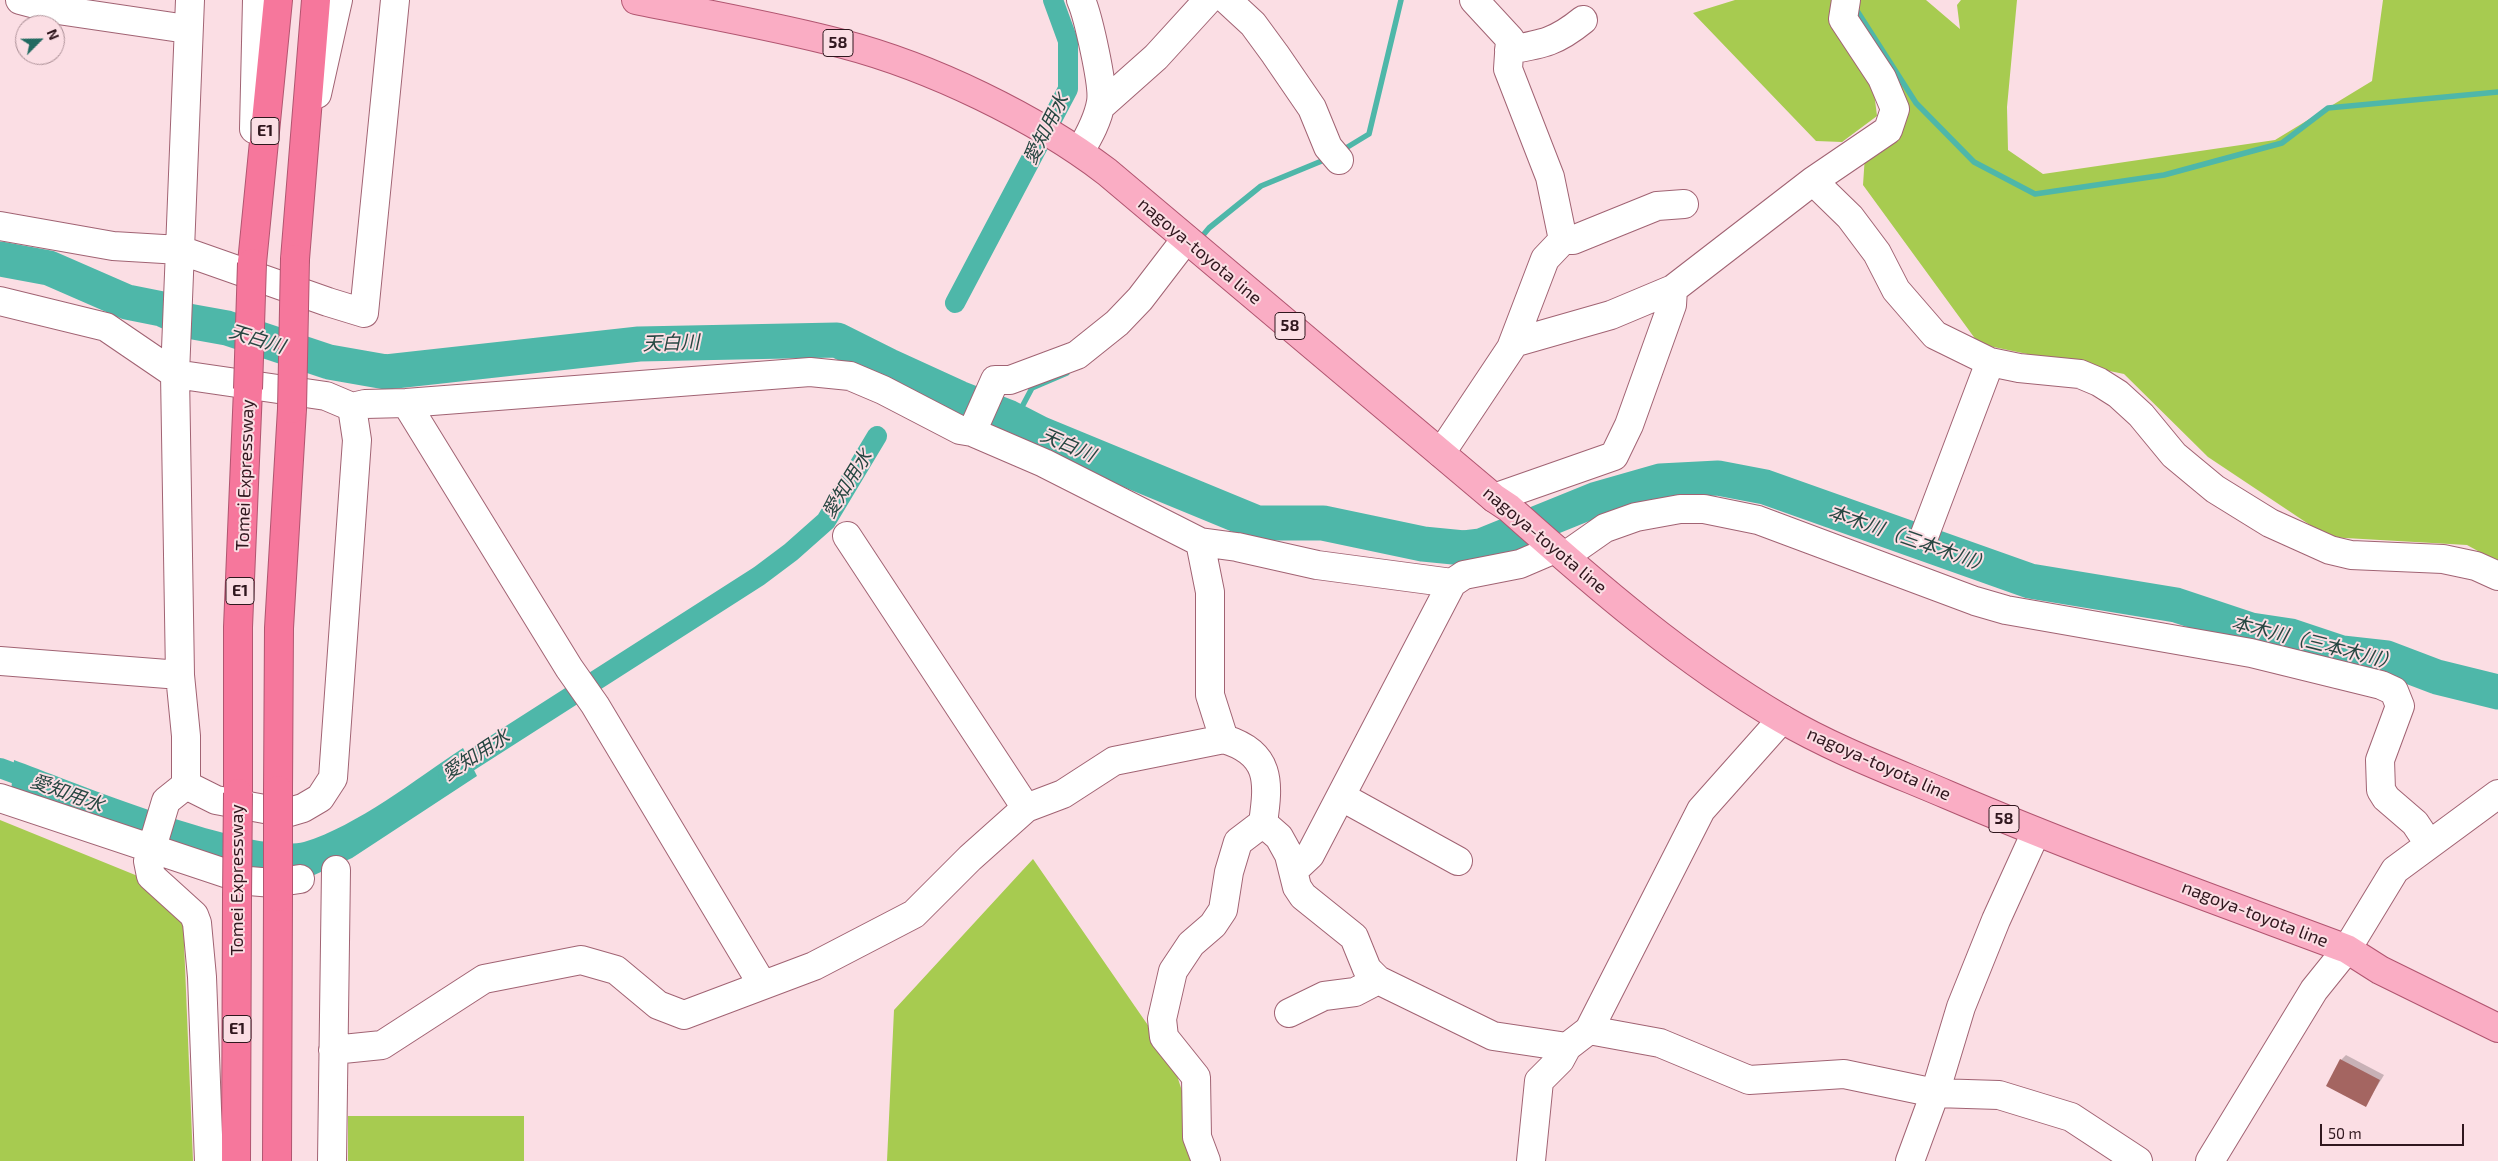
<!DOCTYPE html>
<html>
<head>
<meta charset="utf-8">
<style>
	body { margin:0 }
	#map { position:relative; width:2498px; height:1161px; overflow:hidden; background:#fbdee4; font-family:"Exo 2",sans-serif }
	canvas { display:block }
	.north { position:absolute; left:15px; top:15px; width:50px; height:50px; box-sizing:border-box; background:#fbdee4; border:1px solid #aa8e95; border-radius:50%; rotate:67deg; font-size:14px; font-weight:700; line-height:20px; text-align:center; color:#30171e }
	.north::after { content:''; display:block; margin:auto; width:18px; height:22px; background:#216a61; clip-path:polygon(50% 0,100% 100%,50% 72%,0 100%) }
	.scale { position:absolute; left:2320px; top:1124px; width:144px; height:22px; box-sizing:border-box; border:2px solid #30171e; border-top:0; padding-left:6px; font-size:15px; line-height:18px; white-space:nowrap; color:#30171e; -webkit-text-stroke:4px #fbdee4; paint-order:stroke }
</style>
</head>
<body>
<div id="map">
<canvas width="2498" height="1161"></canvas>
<div class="north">N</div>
<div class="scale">50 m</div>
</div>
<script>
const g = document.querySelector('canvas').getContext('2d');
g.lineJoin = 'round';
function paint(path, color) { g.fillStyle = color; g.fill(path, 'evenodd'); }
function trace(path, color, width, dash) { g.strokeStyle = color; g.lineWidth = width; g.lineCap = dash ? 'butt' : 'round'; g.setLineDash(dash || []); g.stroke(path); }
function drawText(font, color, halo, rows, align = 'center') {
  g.font = font + ' "Exo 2","Noto Sans JP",sans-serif'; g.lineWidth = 4; g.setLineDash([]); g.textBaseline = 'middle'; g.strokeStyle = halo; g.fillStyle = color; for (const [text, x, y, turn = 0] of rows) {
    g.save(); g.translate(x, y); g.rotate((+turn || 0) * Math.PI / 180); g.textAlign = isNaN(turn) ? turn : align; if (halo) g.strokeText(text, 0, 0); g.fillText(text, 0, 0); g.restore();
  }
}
paint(new Path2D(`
	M 1735,0 L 1839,0 L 1873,84 L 1877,116 L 1842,142 L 1816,141 L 1693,13 Z
	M 1861,0 L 1926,0 L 1960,29 L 1957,5 L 1961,0 L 2017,0 L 2007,107 L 2008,150 L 2043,174 L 2275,140 L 2372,81 L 2383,0 L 2498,0 L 2498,562 L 2467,545 L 2328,537 L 2208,457 L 2124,374 L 1979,344 L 1863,185 L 1865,155 L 1907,112 L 1903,93 L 1855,17 Z
	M 0,820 L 182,894 L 193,1161 L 0,1161 Z
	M 1033,859 L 1172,1060 L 1192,1122 L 1212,1161 L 887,1161 L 894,1010 Z
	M 348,1116 L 524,1116 L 524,1161 L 348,1161 Z`), '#a7cb50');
paint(new Path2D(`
	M 463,748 L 477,776 L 352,858 L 312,876 L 220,868 L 11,792 L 14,760 C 71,781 252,856 304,842 C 357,826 416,779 463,748 Z`), '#4eb7a9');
paint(new Path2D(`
	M 2346,1055 L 2384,1075 L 2365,1106 L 2341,1060 Z`), '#0003');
trace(new Path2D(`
	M 1854,6 L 1916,103 L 1974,162 L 2035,194 L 2164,175 L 2282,143 L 2328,108 L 2498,92
	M 1341,151 L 1369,134 L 1401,0
	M 1199,240 L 1209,228 L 1261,186 L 1329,158
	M 1015,420 L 1032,388 L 1067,373`), '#4eb7a9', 5.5);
trace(new Path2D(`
	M 955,303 L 1068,89 L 1068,41 L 1053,0
	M 0,768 L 38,782
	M 448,775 L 759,576 L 791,552 L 826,521 L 877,436`), '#4eb7a9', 20);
trace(new Path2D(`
	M 0,259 L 49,268 L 127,302 L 162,309 L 188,321 L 227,328 L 329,362 L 386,372 L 639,344 L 837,340 L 889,366 L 959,398 L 1008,417 L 1041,434 L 1257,523 L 1323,523 L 1423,544 L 1464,548 L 1481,546 L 1597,499 L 1660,481 L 1718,478 L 1765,487 L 2030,581 L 2176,605 L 2251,630 L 2291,636 L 2342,653 L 2387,658 L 2437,677 L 2498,692`), '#4eb7a9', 35);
paint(new Path2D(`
	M 2340,1059 L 2380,1080 L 2366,1107 L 2326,1086 Z`), '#a46561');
const minor = new Path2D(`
	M 20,0 L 58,10 L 187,29
	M 190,0 L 175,374 L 180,675 L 186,736 L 186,785 L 166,801 L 148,861 L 151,876 L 194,915 L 197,923 L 202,977 L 209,1161
	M 1227,0 L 1253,24 L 1275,54 L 1312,108 L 1328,147 L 1339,160
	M 1509,50 C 1543,44 1556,42 1583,20
	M 317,94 L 338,0
	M 1102,100 L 1102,105 L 1156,57 L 1208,0
	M 254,129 L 257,0
	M 1080,151 C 1089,136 1098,120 1101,102 C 1104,86 1088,16 1081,0
	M 1813,181 L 1850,217 L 1877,253 L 1896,290 L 1935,335 L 1990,362 L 2019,368 L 2080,374 L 2099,382 L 2118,394 L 2141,415 L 2174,455 L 2215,489 L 2270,523 L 2330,550 L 2351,555 L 2443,559 L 2476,566 L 2498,576
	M 0,226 L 113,246 L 180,250 L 328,302 L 364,313 L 395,0
	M 1563,240 L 1573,240 L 1657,206 L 1684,204
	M 0,301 L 106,327 L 175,374 L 326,396 L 352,407 L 365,404 L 406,403 L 810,372 L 850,376 L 883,390 L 960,430 L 972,432 L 1044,463 L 1200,542 L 1237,547 L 1317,565 L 1452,583
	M 1513,343 L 1611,315 L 1673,289 L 1813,181 L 1888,130 L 1895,109 L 1882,78 L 1843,19 L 1846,0
	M 406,403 L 569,668 L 595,705 L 762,984
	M 972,432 L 995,380 L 1010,380 L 1077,355 L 1117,323 L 1140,299 L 1186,239
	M 1441,453 L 1511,348 L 1545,259 L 1563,240 L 1550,177 L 1508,69 L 1510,39 L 1474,0
	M 1494,498 L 1614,456 L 1629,425 L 1672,305 L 1673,289
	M 1925,534 L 1990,362
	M 847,536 L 1026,808
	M 1200,542 L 1210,592 L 1210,695 L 1224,739
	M 1565,556 L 1605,528 L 1636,517 L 1680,509 L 1704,509 L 1758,520 L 1975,601 L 2006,610 L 2251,653 L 2381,685 L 2394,691 L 2400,706 L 2380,760 L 2381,790 L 2386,798 L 2415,823 L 2429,844
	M 0,661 L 180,675
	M 186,785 L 216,800 L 286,813 L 303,808 L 320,798 L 333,778 L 357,440 L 352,407
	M 1342,797 L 1458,861
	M 0,798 L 249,881 L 273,883 L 300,879
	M 1263,823 L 1279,837 L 1289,855 L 1297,887 L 1303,896 L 1354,937 L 1367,969 L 1378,980 L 1493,1036 L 1567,1047
	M 1294,870 L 1310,855 L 1452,583 L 1464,575 L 1520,564 L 1555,549
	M 1289,1013 L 1324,996 L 1355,992 L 1378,980
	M 1589,1030 L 1660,1043 L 1749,1080 L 1844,1074 L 1935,1093 L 1999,1095 L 2071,1117 L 2138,1161
	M 333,1050 L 382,1045 L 484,979 L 581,960 L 616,970 L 658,1005 L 684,1015 L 814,966 L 914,914 L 970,858 L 1026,808 L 1063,794 L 1114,761 L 1224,739 C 1271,753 1269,782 1263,823 L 1238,842 L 1229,872 L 1223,910 L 1213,925 L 1191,944 L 1173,971 L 1162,1019 L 1164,1037 L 1196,1077 L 1197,1137 L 1206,1161
	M 332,1161 L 336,870
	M 1531,1161 L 1539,1081 L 1560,1060 L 1567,1047 L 1589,1030 L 1701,810 L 1782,719
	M 1910,1161 L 1935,1093 L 1961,1007 L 1996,920 L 2036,832
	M 2210,1161 L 2314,990 L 2347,949 L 2395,870 L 2498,794`);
const major = new Path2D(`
	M 636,0 C 705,14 775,26 843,44 C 931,67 1035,117 1107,172 L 1494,498 L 1509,508 C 1594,584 1683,661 1782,719 C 1835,750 1892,771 1948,795 C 2079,851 2213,899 2347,949 L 2380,970 L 2498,1028`);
const highway = new Path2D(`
	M 295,259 L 316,0
	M 252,263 L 278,0
	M 278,790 L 279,628 L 292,409
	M 238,793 L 238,627 L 248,389
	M 236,1161 L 237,897
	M 277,1161 L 278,897`);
trace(minor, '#a16373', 30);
trace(major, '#b15570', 30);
trace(highway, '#b15570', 30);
trace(minor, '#fff', 28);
trace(major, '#faadc4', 28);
trace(highway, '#f6779c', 28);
const highwayBridge = new Path2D(`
	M 248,389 L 252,263
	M 292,409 L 295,259
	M 237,897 L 238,793
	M 278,897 L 278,790`);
trace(highwayBridge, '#b15570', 30, []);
trace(highwayBridge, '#f6779c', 28);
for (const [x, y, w] of [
	[838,43,30],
	[265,131,28],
	[1290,326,30],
	[240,591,28],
	[2004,819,30],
	[237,1029,28]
]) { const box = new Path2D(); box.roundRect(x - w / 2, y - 13.5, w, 27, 4); g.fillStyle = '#fbdee4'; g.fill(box); trace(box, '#30171e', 1); }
drawText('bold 16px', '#30171e', null, [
	["58",838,43],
	["E1",265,131],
	["58",1290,326],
	["E1",240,591],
	["58",2004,819],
	["E1",237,1029]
]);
drawText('18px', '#30171e', '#fbdee4', [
	["nagoya-toyota line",1200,251,40],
	["Tomei Expressway",245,475,-88],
	["nagoya-toyota line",1545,540,40],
	["nagoya-toyota line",1879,764,24],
	["Tomei Expressway",237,880,-90],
	["nagoya-toyota line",2255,914,21]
]);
drawText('italic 19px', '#264641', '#fbdee4', [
	["愛知用水",1046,129,-63],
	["天白川",257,339,17],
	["天白川",671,343,-2],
	["天白川",1068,445,23],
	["愛知用水",847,484,-58],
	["本木川（三本木川）",1910,539,19],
	["本木川（三本木川）",2315,643,14],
	["愛知用水",476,755,-33],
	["愛知用水",67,793,20]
]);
</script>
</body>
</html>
